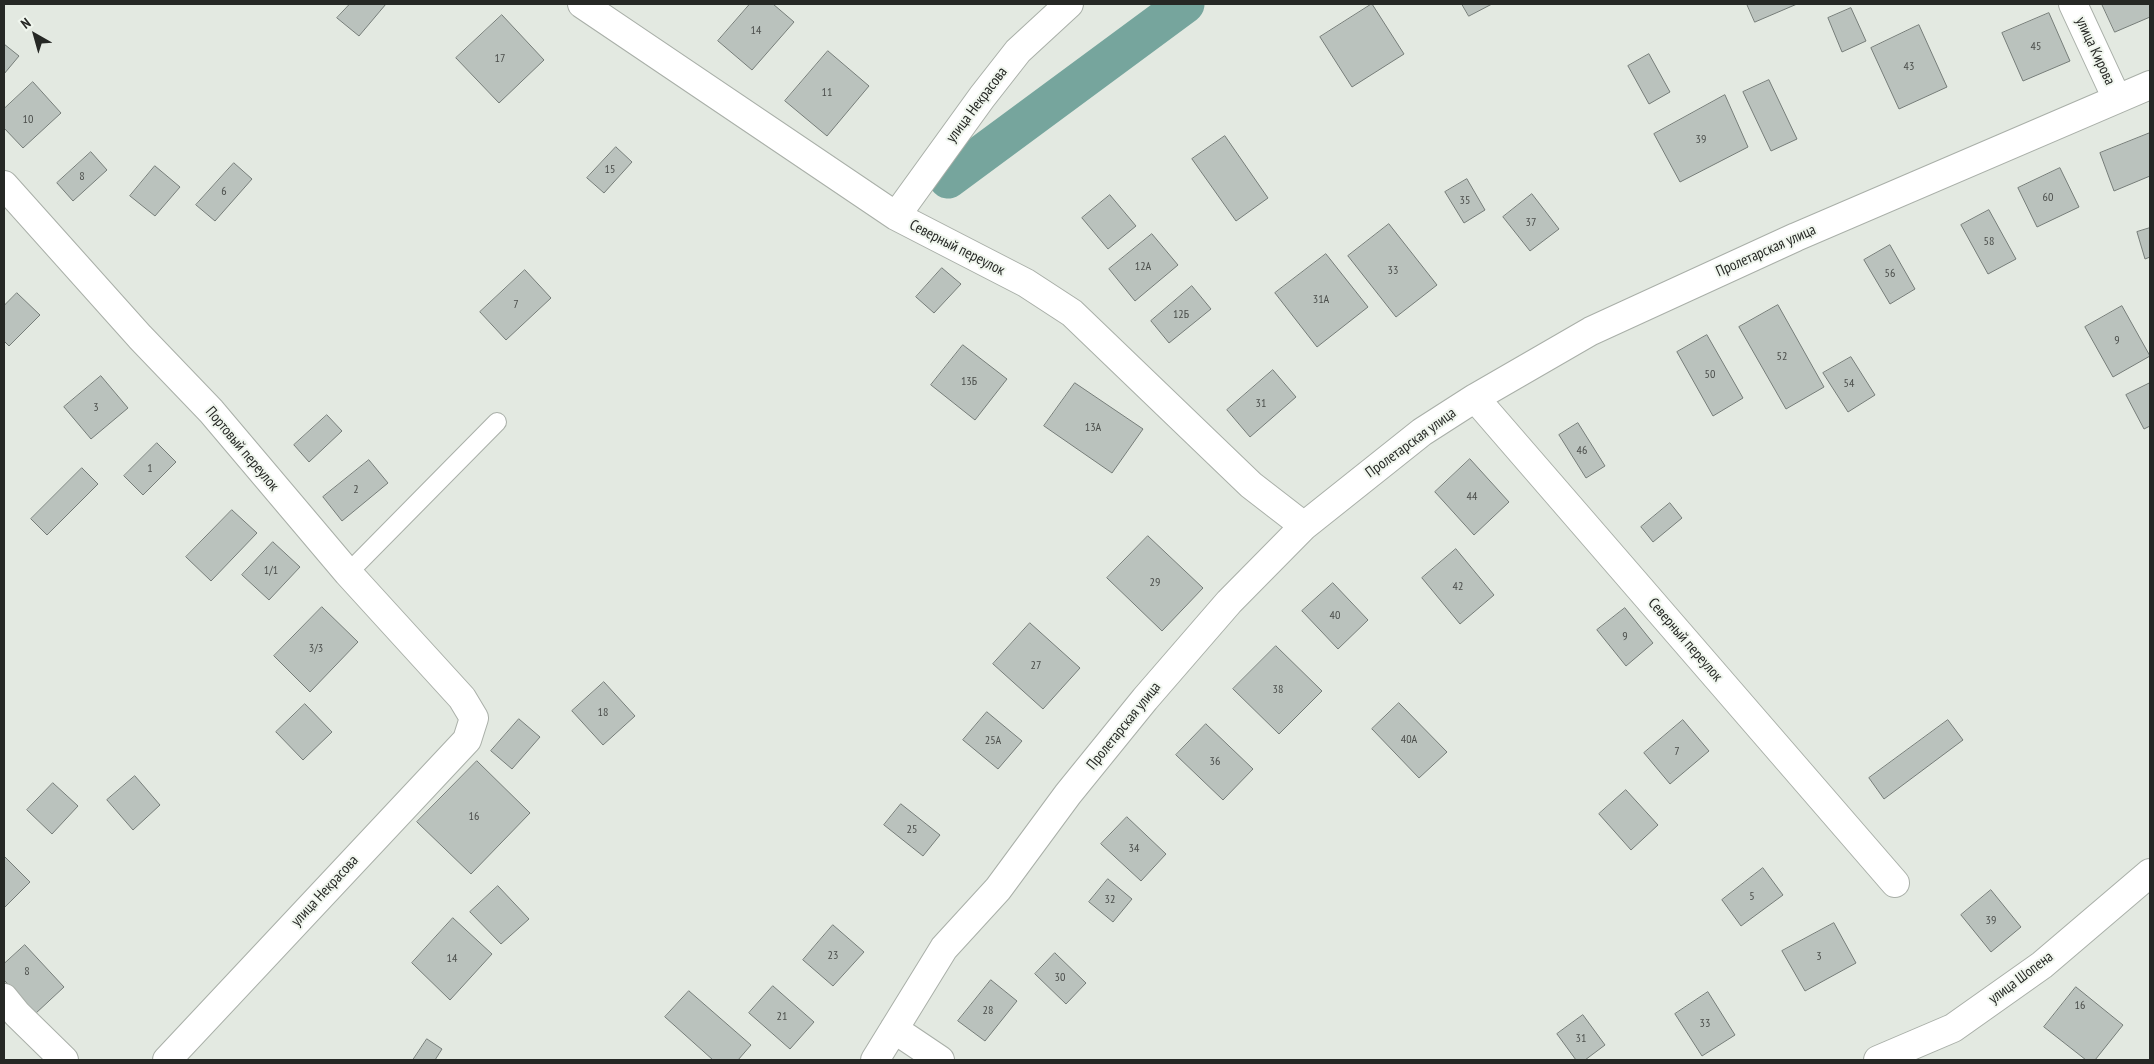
<!DOCTYPE html>
<html>
<head>
<meta charset="utf-8">
<style>
	body { margin:0 }
	#map { position:relative; width:2154px; height:1064px; overflow:hidden; background:#e3e9e1; font-family:"PT Sans Narrow",sans-serif }
	canvas { display:block }
	.frame { position:absolute; inset:0; border:5px solid #262825; pointer-events:none }
	.north { position:absolute; left:10px; top:10px; width:50px; height:50px; -webkit-text-stroke:4px #f0f6ee; paint-order:stroke; rotate:322deg; font-size:14px; font-weight:700; line-height:20px; text-align:center; color:#262825 }
	.north::after { content:''; display:block; margin:auto; width:18px; height:22px; background:#262825; clip-path:polygon(50% 0,100% 100%,50% 72%,0 100%) }
</style>
</head>
<body>
<div id="map">
<canvas width="2154" height="1064"></canvas>
<div class="frame"></div>
<div class="north">N</div>
</div>
<script>
const g = document.querySelector('canvas').getContext('2d');
g.lineJoin = 'round';
function trace(path, color, width, dash) { g.strokeStyle = color; g.lineWidth = width; g.lineCap = dash ? 'butt' : 'round'; g.setLineDash(dash || []); g.stroke(path); }
function paint(path, color) { g.fillStyle = color; g.fill(path, 'evenodd'); }
function drawText(font, color, halo, rows, align = 'center') {
  g.font = font + ' "PT Sans Narrow",sans-serif'; g.lineWidth = 4; g.setLineDash([]); g.textBaseline = 'middle'; g.strokeStyle = halo; g.fillStyle = color; for (const [text, x, y, turn = 0] of rows) {
    g.save(); g.translate(x, y); g.rotate((+turn || 0) * Math.PI / 180); g.textAlign = isNaN(turn) ? turn : align; if (halo) g.strokeText(text, 0, 0); g.fillText(text, 0, 0); g.restore();
  }
}
trace(new Path2D(`
	M 948,179 L 1185,4`), '#76a59d', 39);
const building = new Path2D(`
	M 350,4 L 386,4 L 359,36 L 337,18 Z
	M 750,4 L 773,4 L 794,22 L 752,70 L 718,41 Z
	M 1372,4 L 1404,54 L 1352,87 L 1320,37 Z
	M 1462,4 L 1492,4 L 1469,16 Z
	M 1747,4 L 1797,4 L 1755,22 Z
	M 2102,4 L 2150,4 L 2150,17 L 2115,32 Z
	M 1851,8 L 1866,41 L 1842,52 L 1828,18 Z
	M 2049,13 L 2070,61 L 2023,81 L 2002,33 Z
	M 502,15 L 544,60 L 499,103 L 456,58 Z
	M 1919,25 L 1947,87 L 1899,109 L 1871,48 Z
	M 4,44 L 19,56 L 4,74 Z
	M 828,51 L 869,86 L 827,136 L 785,101 Z
	M 1649,54 L 1670,92 L 1649,104 L 1628,66 Z
	M 1769,80 L 1797,139 L 1771,151 L 1743,92 Z
	M 33,82 L 61,113 L 23,148 L 4,128 L 4,109 Z
	M 1725,95 L 1748,147 L 1680,182 L 1654,134 Z
	M 2150,133 L 2150,176 L 2114,191 L 2100,153 Z
	M 1225,136 L 1268,198 L 1236,221 L 1192,159 Z
	M 616,147 L 632,162 L 604,193 L 587,178 Z
	M 91,152 L 107,170 L 73,201 L 57,183 Z
	M 234,163 L 252,179 L 215,221 L 196,205 Z
	M 155,166 L 180,187 L 155,216 L 130,196 Z
	M 2060,168 L 2079,207 L 2037,227 L 2018,188 Z
	M 1467,179 L 1485,210 L 1464,223 L 1445,192 Z
	M 1532,194 L 1559,229 L 1530,251 L 1503,217 Z
	M 1110,195 L 1136,226 L 1108,249 L 1082,218 Z
	M 1989,210 L 2016,259 L 1988,274 L 1961,225 Z
	M 1389,224 L 1437,285 L 1396,317 L 1348,256 Z
	M 2150,228 L 2150,257 L 2145,259 L 2137,232 Z
	M 1152,234 L 1178,265 L 1135,301 L 1109,269 Z
	M 1890,245 L 1915,289 L 1890,304 L 1864,260 Z
	M 1326,254 L 1368,307 L 1317,347 L 1275,293 Z
	M 942,268 L 961,284 L 934,313 L 916,297 Z
	M 525,270 L 551,298 L 506,340 L 480,312 Z
	M 1192,286 L 1211,309 L 1169,343 L 1151,321 Z
	M 17,293 L 40,315 L 9,346 L 4,341 L 4,306 Z
	M 1778,305 L 1824,387 L 1786,409 L 1739,327 Z
	M 2122,306 L 2150,356 L 2113,377 L 2085,327 Z
	M 1707,335 L 1743,398 L 1713,416 L 1677,352 Z
	M 963,345 L 1007,379 L 975,420 L 931,385 Z
	M 1851,357 L 1875,395 L 1848,412 L 1823,373 Z
	M 1273,370 L 1296,397 L 1250,437 L 1227,410 Z
	M 101,376 L 128,408 L 91,439 L 64,407 Z
	M 1075,383 L 1143,429 L 1112,473 L 1044,426 Z
	M 2150,383 L 2150,426 L 2144,429 L 2126,395 Z
	M 327,415 L 342,431 L 309,462 L 294,445 Z
	M 1578,423 L 1605,466 L 1586,478 L 1559,435 Z
	M 157,443 L 176,462 L 143,495 L 124,476 Z
	M 1470,459 L 1509,502 L 1474,535 L 1435,492 Z
	M 369,460 L 388,483 L 342,521 L 323,497 Z
	M 82,468 L 98,484 L 47,535 L 31,519 Z
	M 1670,503 L 1682,518 L 1653,542 L 1641,527 Z
	M 232,510 L 257,533 L 211,581 L 186,557 Z
	M 1148,536 L 1203,588 L 1162,631 L 1107,578 Z
	M 273,542 L 300,567 L 269,600 L 242,575 Z
	M 1456,549 L 1494,595 L 1460,624 L 1422,578 Z
	M 1333,583 L 1368,620 L 1338,649 L 1302,611 Z
	M 322,607 L 358,642 L 310,692 L 274,656 Z
	M 1625,608 L 1653,643 L 1626,666 L 1597,630 Z
	M 1030,623 L 1080,668 L 1043,709 L 993,664 Z
	M 1276,646 L 1322,691 L 1279,734 L 1233,689 Z
	M 604,682 L 635,716 L 603,745 L 572,711 Z
	M 1399,703 L 1447,752 L 1419,778 L 1372,729 Z
	M 305,704 L 332,732 L 303,760 L 276,732 Z
	M 987,712 L 1022,741 L 998,769 L 963,740 Z
	M 519,719 L 540,737 L 512,769 L 491,751 Z
	M 1683,720 L 1709,751 L 1670,784 L 1644,753 Z
	M 1948,720 L 1963,740 L 1884,799 L 1869,778 Z
	M 1206,724 L 1253,769 L 1223,800 L 1176,755 Z
	M 477,761 L 530,813 L 471,874 L 417,822 Z
	M 135,776 L 160,805 L 133,830 L 107,800 Z
	M 53,783 L 78,806 L 52,834 L 27,810 Z
	M 1626,790 L 1658,825 L 1631,850 L 1599,814 Z
	M 901,804 L 940,835 L 923,856 L 884,825 Z
	M 1127,817 L 1166,854 L 1141,881 L 1101,844 Z
	M 4,856 L 30,882 L 4,908 Z
	M 1763,868 L 1783,895 L 1741,926 L 1722,900 Z
	M 1108,879 L 1132,899 L 1113,922 L 1089,902 Z
	M 498,886 L 529,919 L 501,944 L 470,912 Z
	M 1991,890 L 2021,927 L 1991,952 L 1961,915 Z
	M 453,918 L 492,954 L 450,1000 L 412,963 Z
	M 1834,923 L 1856,963 L 1805,991 L 1782,951 Z
	M 833,925 L 864,952 L 833,986 L 803,960 Z
	M 25,945 L 64,987 L 35,1014 L 4,980 L 4,964 Z
	M 1055,953 L 1086,983 L 1066,1004 L 1035,974 Z
	M 991,980 L 1017,1001 L 985,1041 L 958,1021 Z
	M 773,986 L 814,1022 L 790,1049 L 749,1013 Z
	M 2076,987 L 2123,1025 L 2095,1060 L 2086,1060 L 2044,1027 Z
	M 689,991 L 751,1045 L 738,1060 L 713,1060 L 665,1017 Z
	M 1708,992 L 1735,1035 L 1702,1056 L 1675,1014 Z
	M 1583,1015 L 1605,1045 L 1585,1060 L 1576,1060 L 1557,1034 Z
	M 427,1039 L 442,1049 L 435,1060 L 413,1060 Z`);
paint(building, '#bac2bd');
trace(building, '#767d79', 1);
const service = new Path2D(`
	M 348,573 L 497,422`);
const minor = new Path2D(`
	M 582,4 L 896,216 L 1026,283 L 1072,313 L 1251,485 L 1304,526
	M 2073,4 L 2117,99
	M 4,185 L 140,337 L 211,411 L 348,573 L 462,698 L 474,718 L 467,740 L 167,1060
	M 896,216 L 982,97 L 1018,51 L 1069,4
	M 1475,398 L 1895,883
	M 4,998 L 17,1014 L 64,1060
	M 894,1029 L 940,1060
	M 875,1060 L 944,948 L 998,889 L 1068,794 L 1145,699 L 1229,602 L 1304,526 L 1422,432 L 1475,398 L 1591,331 L 1796,237 L 2150,85
	M 1878,1060 L 1953,1028 L 2042,965 L 2150,873`);
trace(service, '#a9afa8', 20);
trace(minor, '#a9afa8', 30);
trace(service, '#fff', 18);
trace(minor, '#fff', 28);
drawText('12px', '#4b4e4b', null, [
	["14",756,31],
	["45",2036,47],
	["17",500,59],
	["43",1909,67],
	["11",827,93],
	["10",28,120],
	["39",1701,140],
	["15",610,170],
	["8",82,177],
	["6",224,192],
	["60",2048,198],
	["35",1465,201],
	["37",1531,223],
	["58",1989,242],
	["12А",1143,267],
	["33",1393,271],
	["56",1890,274],
	["31А",1321,300],
	["7",516,305],
	["12Б",1181,315],
	["9",2117,341],
	["52",1782,357],
	["50",1710,375],
	["13Б",969,382],
	["54",1849,384],
	["31",1261,404],
	["3",96,408],
	["13А",1093,428],
	["46",1582,451],
	["1",150,469],
	["2",356,490],
	["44",1472,497],
	["1/1",271,571],
	["29",1155,583],
	["42",1458,587],
	["40",1335,616],
	["9",1625,637],
	["3/3",316,649],
	["27",1036,666],
	["38",1278,690],
	["18",603,713],
	["40А",1409,740],
	["25А",993,741],
	["7",1677,752],
	["36",1215,762],
	["16",474,817],
	["25",912,830],
	["34",1134,849],
	["5",1752,897],
	["32",1110,900],
	["39",1991,921],
	["23",833,956],
	["3",1819,957],
	["14",452,959],
	["8",27,972],
	["30",1060,978],
	["16",2080,1006],
	["28",988,1011],
	["21",782,1017],
	["33",1705,1024],
	["31",1581,1039]
]);
drawText('15px', '#262825', '#f0f6ee', [
	["улица Кирова",2095,51,65],
	["улица Некрасова",977,105,-53],
	["Северный переулок",957,248,27],
	["Пролетарская улица",1766,251,-24],
	["Пролетарская улица",1411,443,-36],
	["Портовый переулок",242,449,50],
	["Северный переулок",1685,640,49],
	["Пролетарская улица",1124,726,-51],
	["улица Некрасова",325,891,-47],
	["улица Шопена",2021,978,-37]
]);
</script>
</body>
</html>
